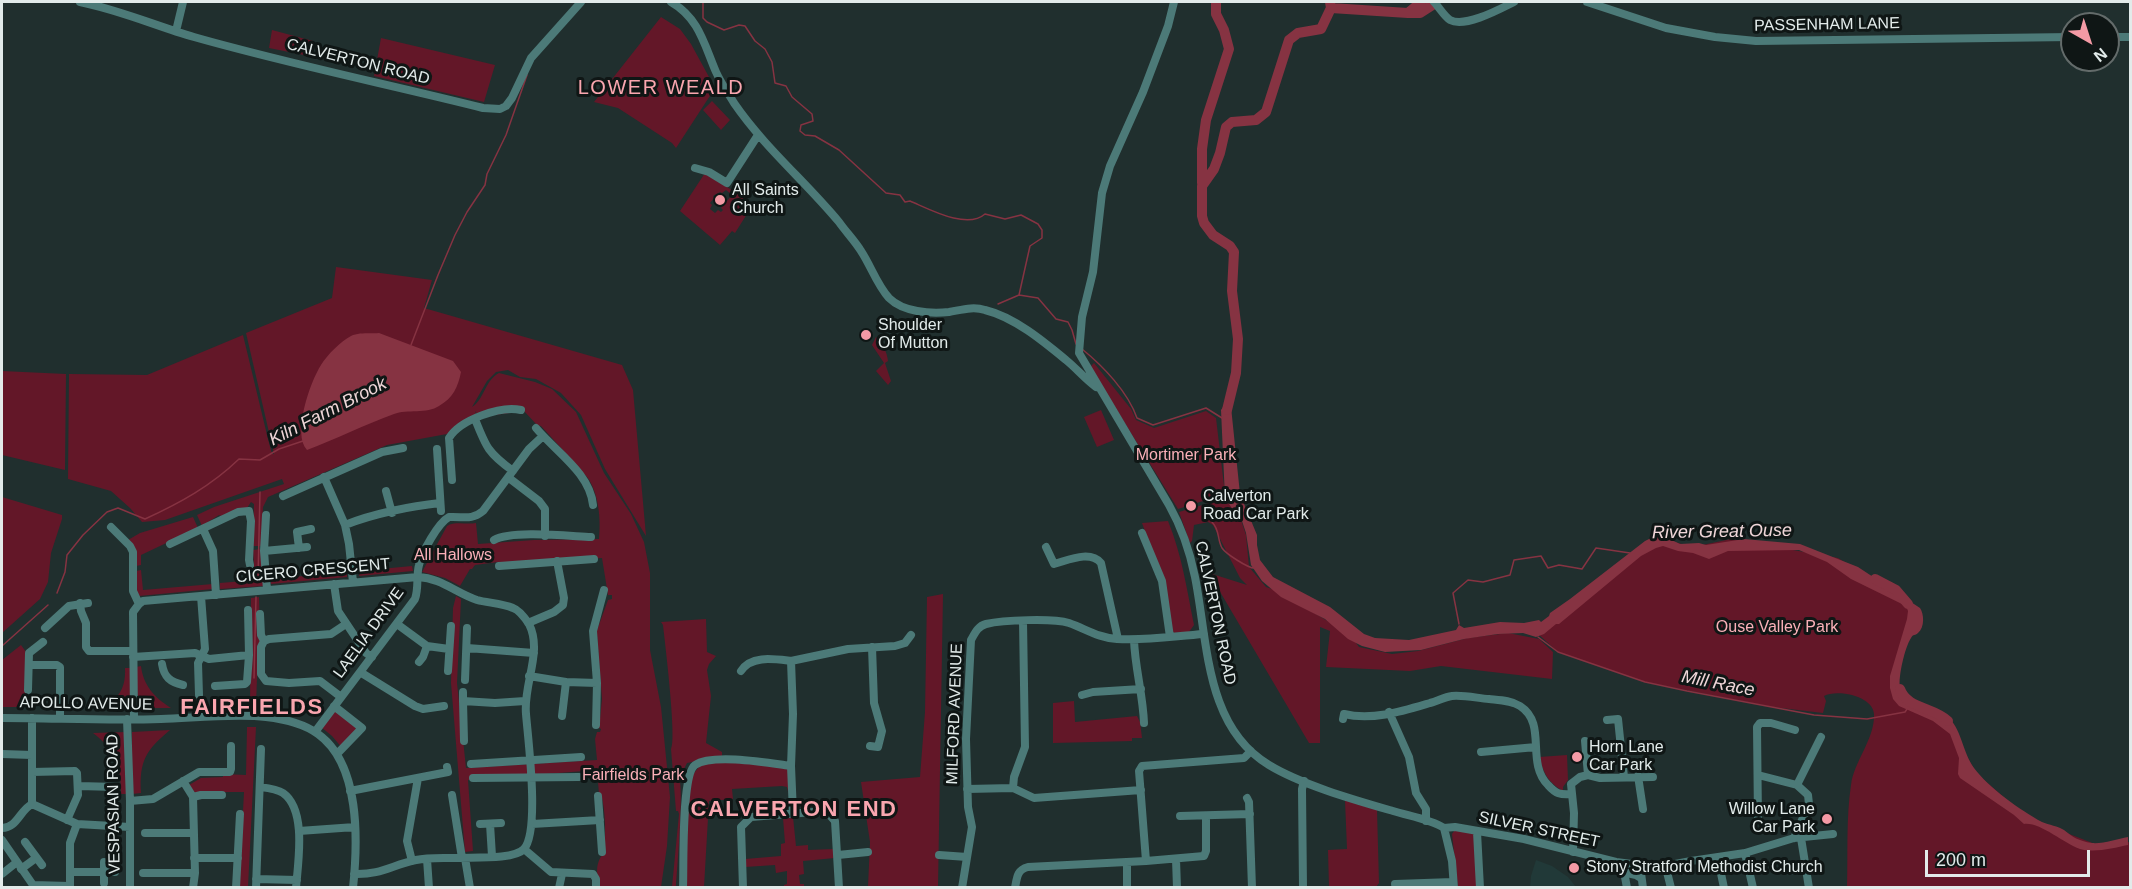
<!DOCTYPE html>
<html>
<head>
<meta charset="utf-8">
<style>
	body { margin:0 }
	#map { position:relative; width:2132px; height:889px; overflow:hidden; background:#202f2e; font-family:Helvetica,sans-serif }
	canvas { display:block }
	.frame { position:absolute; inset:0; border:3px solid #e2ebea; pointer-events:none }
	.north { position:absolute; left:2060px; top:12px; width:60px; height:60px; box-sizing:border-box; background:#0f1615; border:2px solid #636b6a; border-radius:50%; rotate:141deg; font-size:16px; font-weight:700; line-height:24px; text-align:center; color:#e2ebea }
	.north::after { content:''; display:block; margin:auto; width:21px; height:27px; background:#f49aa5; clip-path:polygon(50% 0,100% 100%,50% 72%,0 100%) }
	.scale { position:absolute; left:1925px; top:850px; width:165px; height:27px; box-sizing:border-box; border:3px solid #e2ebea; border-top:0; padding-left:8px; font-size:18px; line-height:21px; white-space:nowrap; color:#e2ebea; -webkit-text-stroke:4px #0f1615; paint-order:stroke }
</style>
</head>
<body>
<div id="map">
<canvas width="2132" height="889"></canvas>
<div class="frame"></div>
<div class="north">N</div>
<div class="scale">200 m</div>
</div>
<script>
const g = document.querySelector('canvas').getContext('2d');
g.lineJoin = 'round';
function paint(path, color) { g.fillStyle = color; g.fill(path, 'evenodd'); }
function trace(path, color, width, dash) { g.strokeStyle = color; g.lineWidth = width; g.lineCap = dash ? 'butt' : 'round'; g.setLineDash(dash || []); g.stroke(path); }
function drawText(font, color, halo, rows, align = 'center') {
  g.font = font + ' Helvetica,sans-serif'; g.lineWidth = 6; g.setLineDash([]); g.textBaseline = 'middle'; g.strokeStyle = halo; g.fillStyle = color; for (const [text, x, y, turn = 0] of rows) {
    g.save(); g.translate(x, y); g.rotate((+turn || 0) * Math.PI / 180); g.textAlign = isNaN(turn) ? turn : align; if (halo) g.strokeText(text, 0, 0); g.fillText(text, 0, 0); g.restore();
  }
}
paint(new Path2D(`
	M 1536,860 L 1552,866 L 1568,877 L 1576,887 L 1530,888 L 1531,876 Z`), '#213938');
paint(new Path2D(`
	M 661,17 L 680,29 L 691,44 L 715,88 L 676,148 L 672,143 L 618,108 L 594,102 Z
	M 272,30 L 313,41 L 309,56 L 269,48 Z
	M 381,38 L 495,65 L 484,102 L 374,76 Z
	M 712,101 L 730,120 L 721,130 L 703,110 Z
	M 705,173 L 738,194 L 752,206 L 735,233 L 732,231 L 720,245 L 680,211 ZM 726,190 L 732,195 L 721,208 L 723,210 L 721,212 L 718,210 L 715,213 L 710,209 L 712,205 L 710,203 L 714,198 L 713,196 L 720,192 L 722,193 Z
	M 336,267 L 432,280 L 424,308 L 622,365 L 633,390 L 646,536 L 605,469 L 581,415 L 561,393 L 536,379 L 520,377 L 508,370 L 496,372 L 487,381 L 472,407 C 484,400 485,380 499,373 L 535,382 L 552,389 L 576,412 L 604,473 L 631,514 L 644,542 L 650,573 L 650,650 L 661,707 L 670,797 L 667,846 L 661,887 L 600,887 C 596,872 595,863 605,851 C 605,832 606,812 601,794 L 599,794 L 597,770 L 468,780 L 473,851 L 465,852 L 451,683 L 453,608 L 456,596 L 461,599 L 457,683 L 466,768 L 597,760 L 595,739 L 597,732 L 600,732 L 601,729 L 599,728 L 602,699 L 597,635 L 596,633 L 608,600 L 612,599 L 612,595 L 608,595 L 602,558 L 499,566 L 498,562 L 475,565 L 472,569 L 470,569 L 460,586 L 445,578 L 422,572 L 447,526 C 455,521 467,525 476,523 L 478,544 L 534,540 L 599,539 C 601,520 599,493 587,477 C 583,472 577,468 572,464 L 572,460 L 541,426 L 537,425 L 524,411 L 480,417 L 475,411 L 476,414 L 447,434 L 387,445 L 268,497 L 263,507 L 261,546 L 253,546 L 254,504 L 251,502 L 247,508 L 223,517 L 219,515 L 202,526 L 197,515 L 214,507 L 284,484 L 282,479 L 165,520 L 142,522 L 130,508 L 111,491 L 68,479 L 69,374 L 147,375 L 243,335 L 268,439 L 272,454 L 274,454 L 246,333 L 332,298 Z
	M 876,337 C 882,344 887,351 888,361 L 885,363 L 891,381 L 888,385 L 876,371 L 884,363 L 872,345 Z
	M 1094,363 L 1131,409 L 1136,420 L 1154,428 L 1206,411 L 1216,418 L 1225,494 L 1178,509 L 1090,367 Z
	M 2,371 L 66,374 L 65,470 L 2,455 Z
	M 1101,410 L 1114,440 L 1097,447 L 1084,417 Z
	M 2,497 L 62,515 L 62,519 L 51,553 L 48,582 L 40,599 L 2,633 Z
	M 1226,498 L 1234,512 L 1240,517 L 1246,535 L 1249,567 L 1266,587 L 1278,591 L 1339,628 L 1351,636 L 1359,647 L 1392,654 L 1418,651 L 1468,638 L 1508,633 L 1539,639 L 1553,652 L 1552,679 L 1441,666 L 1410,671 L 1326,667 L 1330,631 L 1320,627 L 1320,743 L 1309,743 L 1209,573 L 1247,585 L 1240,578 L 1213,525 L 1208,522 L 1194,525 L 1192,541 L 1190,543 L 1179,512 Z
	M 193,517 L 198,528 L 141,555 L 141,565 L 136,566 L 128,540 L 140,533 Z
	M 1168,521 C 1182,555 1187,590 1194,625 L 1189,632 L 1174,633 L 1170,627 L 1163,580 L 1142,523 Z
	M 1656,537 L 1693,547 L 1731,539 L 1838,558 L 1913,606 L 1893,692 L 1896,700 L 1948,723 L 1977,774 L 2028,818 L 2095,844 L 2130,842 L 2130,887 L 1847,887 C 1848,854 1846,818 1851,785 C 1854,761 1875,739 1874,714 C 1873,696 1837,689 1824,696 L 1826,701 L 1823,713 L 1773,707 L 1645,682 L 1558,652 L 1537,633 Z
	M 261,549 L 264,586 L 220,589 L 220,583 L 255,580 L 253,550 Z
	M 412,566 L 413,571 L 359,576 L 359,571 Z
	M 141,570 L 143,590 L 213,584 L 213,589 L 139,596 L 136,590 L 136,571 Z
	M 347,572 L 347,577 L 271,584 L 270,579 Z
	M 943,594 L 938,887 L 868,887 L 870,842 L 861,782 L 920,777 L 925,712 L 927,597 Z
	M 259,597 L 260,646 L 258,650 L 256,705 L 250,705 L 251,598 Z
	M 706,619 L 707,652 L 716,656 L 709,664 L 707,670 L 711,696 L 706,743 L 722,752 L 722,756 L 687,763 L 681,775 L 678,774 C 685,784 677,869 676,887 L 672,887 L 679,814 L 678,811 L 676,811 L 671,749 C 677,740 665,643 663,625 L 661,622 Z
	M 21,645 L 26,652 L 26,707 L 2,707 L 2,660 Z
	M 141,666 C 143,685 155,698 171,708 L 138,708 L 136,667 Z
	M 125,668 L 131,668 L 132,709 L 96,709 C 117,701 126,691 125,668 Z
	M 1074,701 L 1075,722 L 1137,716 L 1140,722 L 1142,738 L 1132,738 L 1132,741 L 1053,743 L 1053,703 Z
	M 334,708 L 360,728 L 343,749 L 332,736 L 321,727 Z
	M 247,727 L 256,727 L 248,887 L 239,887 L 244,792 L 202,792 L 196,794 L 189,785 L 201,778 L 223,777 L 223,774 L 246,775 Z
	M 170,730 C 146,750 139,761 141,793 L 132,794 L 132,732 Z
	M 127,732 L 127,794 L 121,794 C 121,767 116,750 93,733 Z
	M 1567,755 L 1568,780 L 1563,787 L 1563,791 C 1548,782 1544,774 1539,757 Z
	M 723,762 L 791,766 L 793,813 L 787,787 L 782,786 L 732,789 L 733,799 L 709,801 L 704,887 L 683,888 L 687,782 L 702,763 Z
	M 1345,800 L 1377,810 L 1379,883 L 1376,887 L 1329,887 L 1328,850 L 1347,849 Z
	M 793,817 L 796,846 L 808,845 L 808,850 L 834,849 L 835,858 L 803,861 L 804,874 L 799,875 L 800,884 L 804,884 L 804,888 L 784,887 L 784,885 L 787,884 L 787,871 L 776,873 L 775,865 L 745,867 L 745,859 L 781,856 L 781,844 L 785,843 L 783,818 Z
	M 1455,830 L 1474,833 L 1477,887 L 1458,887 L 1452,834 Z`), '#631728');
paint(new Path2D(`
	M 379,333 L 453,361 L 461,372 C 458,387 453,398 439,406 C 427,414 407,409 394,414 C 364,425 336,439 307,450 C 292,434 310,382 321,365 C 328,354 340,342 351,336 C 359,332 371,334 379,333 Z
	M 1230,397 L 1240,494 L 1257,535 L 1257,545 L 1260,560 L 1273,577 L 1330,607 L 1364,634 L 1375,638 L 1409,640 L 1456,630 L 1459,625 L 1464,628 L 1500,622 L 1524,623 L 1539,620 L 1541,622 L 1549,616 L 1550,613 L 1570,599 L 1645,541 L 1659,534 L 1680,544 L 1699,543 L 1706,545 L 1744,539 L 1800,544 L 1858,567 L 1920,608 C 1924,614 1925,627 1918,633 C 1913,637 1914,633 1911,638 C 1905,647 1898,677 1900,687 C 1903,701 1917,709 1929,713 C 1937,715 1943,711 1950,719 C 1962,732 1963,753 1974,768 C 1989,788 2020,810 2042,822 C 2049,825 2058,826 2064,830 C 2073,837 2078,841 2092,843 C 2103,844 2117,839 2128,837 L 2128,845 C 2114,848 2095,853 2080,849 C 2063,843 2040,822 2024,824 L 2014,815 L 1960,778 L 1958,774 L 1959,758 L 1950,734 L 1933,721 L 1899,706 L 1893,699 L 1890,688 L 1890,676 L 1907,619 L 1908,611 L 1906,606 L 1851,579 L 1827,562 L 1799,550 L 1728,551 L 1709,559 L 1693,553 L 1678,551 L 1663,546 L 1656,548 L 1641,556 L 1559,624 L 1556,624 L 1544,634 L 1536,637 L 1523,633 L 1498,634 L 1464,639 L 1421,650 L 1385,652 L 1362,646 L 1348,639 L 1325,619 L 1281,597 L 1262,581 L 1251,565 L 1246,533 L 1241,518 L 1235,513 L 1225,498 L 1221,410 Z`), '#863342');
trace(new Path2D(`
	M 703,2 L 703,18 L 707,22 L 724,30 L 739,25 L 745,26 L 755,41 L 765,49 L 772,62 L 775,83 L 786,86 L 792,97 L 812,114 L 813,121 L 801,125 L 800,131 L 805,135 L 815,136 L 839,150 L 886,193 L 900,195 L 905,202 L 910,201 C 929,209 967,230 985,214 L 1005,219 L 1021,215 L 1038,224 L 1042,230 L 1042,238 L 1030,246 L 1019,295
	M 998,304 L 1019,295 L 1038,298 L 1056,319 L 1068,322 L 1072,330 L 1076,344
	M 411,345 L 438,275 L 455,235 L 467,212 L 485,185 L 487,174 L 506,135 L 527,75
	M 1082,349 C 1103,366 1128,392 1137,418 L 1153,425 L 1206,408 L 1222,418
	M 1212,522 C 1220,530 1217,539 1222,548 C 1226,554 1248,568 1254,568
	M 258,578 L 260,492
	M 57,593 L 65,572 L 67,555 L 83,535 L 107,512 L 118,508 L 145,519 C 180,503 211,486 239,459 L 260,460 L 279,449 L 303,441
	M 1459,624 L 1453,593 L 1468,580 L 1483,582 L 1510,575 L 1514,560 L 1541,556 L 1548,568 L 1559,565 L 1582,569 L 1596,548 L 1630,553
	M 1538,637 L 1558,652 L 1645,682 L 1687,691 L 1814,715 L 1867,719 L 1905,712 L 1907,709
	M 2,646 L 48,605
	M 254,678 L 256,597`), '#863342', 1.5);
trace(new Path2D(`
	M 1331,8 L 1408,13 L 1421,2
	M 1408,13 L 1420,13 L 1434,4
	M 1202,183 L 1202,149 L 1206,120 L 1229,49 L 1224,30 L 1216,14 L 1216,2
	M 1227,410 L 1236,373 L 1238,339 L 1232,291 L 1234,252 L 1230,246 L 1213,235 L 1204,223 L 1202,216 L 1202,186 L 1214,169 L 1220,153 L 1226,127 L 1232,122 L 1256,120 L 1266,112 L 1289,40 L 1298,33 L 1321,29 L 1331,8 L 1330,2
	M 1875,579 L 1896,590 L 1908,604
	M 1900,689 C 1907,709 1934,707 1948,721`), '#863342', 10);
trace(new Path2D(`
	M 80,2 C 120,10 156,26 194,37 C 289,64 387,84 483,108 L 500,109 L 506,106 L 512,98 L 531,58 L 581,2
	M 671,2 C 699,18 704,44 716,72 C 721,83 728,93 734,103 C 765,148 805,181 839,222 C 846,232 855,241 861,251 C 871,266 877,285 889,298 C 903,312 930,314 949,312 C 961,310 973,306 985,310 C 1014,317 1043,341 1066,360 C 1076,368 1085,379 1096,387
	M 1174,2 L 1168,26 L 1143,92 L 1110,166 L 1102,193 L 1093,272 L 1082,317 L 1079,353 L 1169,505 C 1182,528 1190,552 1195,577 C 1208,642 1205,727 1269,765 C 1302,785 1355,800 1393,811 C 1409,816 1430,819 1444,828
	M 1434,2 C 1439,7 1444,16 1450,20 C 1465,28 1500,9 1514,2
	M 1587,2 L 1666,28 L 1715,37 L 1756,41 L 2072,37
	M 176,31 L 183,2
	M 2108,37 L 2130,37
	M 695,168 L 709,172 L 727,183 L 758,135
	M 475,419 C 486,447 488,453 513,471
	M 536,428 C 556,452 590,473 593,505
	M 437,449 L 441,511
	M 324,477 L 345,525 L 349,544 L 353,582
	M 509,478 L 539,501 L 545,509 L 545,536
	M 452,480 L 449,438 C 460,420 501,405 521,410
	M 386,491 L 392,513
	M 283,496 L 382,452 L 403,448
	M 266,515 L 264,551 L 267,590
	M 345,525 C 372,514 411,506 440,503
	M 111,527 L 130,546 L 133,552 L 133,591 L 139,604
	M 203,529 L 213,551 L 216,595
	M 1142,533 L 1162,581 L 1170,637
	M 494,540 C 512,530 568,536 591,537
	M 170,544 L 238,512 L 249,511 L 251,521 L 249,560 L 250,565
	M 1046,547 L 1054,564 C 1069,560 1090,550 1101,563 L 1118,639
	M 299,548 L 297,532 L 311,529
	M 264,551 L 307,547
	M 499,566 L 594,559
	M 334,584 L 338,611 L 366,653 L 372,657
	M 80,603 L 81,611 L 86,623 L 86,647 L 89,651 L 133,651
	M 260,614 L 261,635 L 264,641
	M 528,623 L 554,612 L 563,605 L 564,598 L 557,561
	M 397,624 L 427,646 L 449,649
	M 45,628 L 69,606 L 88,603
	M 1134,640 C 1135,668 1143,695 1144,723
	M 467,648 L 534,653
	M 133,657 L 195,653 L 209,659 L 249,655
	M 791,661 L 848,649 L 895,646 L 905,643 L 911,635
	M 419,662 L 423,657 L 427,646
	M 162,664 C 164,677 170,682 183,685
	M 29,665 L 57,665 L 60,667 L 60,718
	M 448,671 L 451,626
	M 741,671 C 751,655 774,659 791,661 L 793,714 L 791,766
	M 360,672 L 415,706 L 423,709 L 444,706
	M 529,676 L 566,682 L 562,716
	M 465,680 L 467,628
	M 566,682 L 597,683 L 593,631 L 604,590
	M 215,686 L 245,684 L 247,682 L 249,655 L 248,610
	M 28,690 L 29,653 L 43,642
	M 463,692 L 463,701 L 495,703 L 525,701
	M 199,695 L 198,663 L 205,649 L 201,596
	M 1082,695 L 1093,692 L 1141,689
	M 341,697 L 320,681 L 289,683 L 266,681 L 261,674 L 261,647 L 264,641 L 269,639 L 331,634 L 346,624
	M 463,701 L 464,741
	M 334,706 L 362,728 L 337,754
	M 1389,712 L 1409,757 L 1416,793 L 1426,809 L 1426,821
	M 2,718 C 55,718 108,721 161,719 C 193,718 236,713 266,717 C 284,719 303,723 318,734 C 360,764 358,841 353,888
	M 32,718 L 32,804
	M 127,719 L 130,801 L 130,888
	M 134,719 L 133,612 L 139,604 L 143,601 L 418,577 C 441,578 456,593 477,600 C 488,603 502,603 513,608 C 519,610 525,618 529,624 C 543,652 523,684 526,714 C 528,739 540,831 524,849 C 514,860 472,857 457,858 C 444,858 428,857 416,860 C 392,865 381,875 354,874
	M 1343,719 L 1344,714 C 1372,721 1403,711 1430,703 C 1438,701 1444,697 1452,696 C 1464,695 1477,698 1489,699 C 1499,700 1511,700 1520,706 C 1548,724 1525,762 1548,785 C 1556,794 1560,795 1572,794
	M 1607,720 L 1618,719 L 1624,777
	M 596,725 L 597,683
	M 315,732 L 415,599 C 419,588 416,576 419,565 C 422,552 438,523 449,517 C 463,516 471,521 483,511 L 529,449 L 543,436
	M 1585,741 L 1588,775
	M 870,746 L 878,747 L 882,731 L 874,703 L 872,647
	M 1481,752 L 1536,747
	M 2,754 L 32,755
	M 471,764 L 581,757
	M 32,772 L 75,771 L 77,773 L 78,795 L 67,820
	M 1758,775 L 1797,785 L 1808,795 L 1809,804 L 1794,838
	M 1638,776 L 1643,809
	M 473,778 L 579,777
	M 183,781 L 193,797 L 195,873 L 193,888
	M 1797,785 L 1821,737
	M 79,786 L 116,787
	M 260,787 C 268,788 277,789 283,793 C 307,810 298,862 296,888
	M 1013,788 L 1014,777 L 1025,747 L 1023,621
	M 967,789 L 1013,788 L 1034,798 L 1141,790
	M 350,791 L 448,772 L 447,767
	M 452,795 L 462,858
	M 598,796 L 602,852
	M 193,797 L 201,795 L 222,795
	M 1247,798 L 1249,802 L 1252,888
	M 130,801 L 153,799 L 199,772 L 230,772 L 231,769 L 231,746
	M 1180,816 L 1250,814
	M 1206,816 L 1206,851 L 1204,856 L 1146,861 L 1139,771 L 1142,766 L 1244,758 L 1251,751
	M 1758,820 L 1757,727 L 1760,723 L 1771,723 L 1795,730
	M 480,824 L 501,823
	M 490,824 L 492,856
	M 532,824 L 600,820
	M 2,828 C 17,828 20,810 32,804 L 77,824 L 130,827
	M 1444,828 L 1455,827 L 1524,839 L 1616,862 L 1663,868 L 1667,872 L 1671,888
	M 1444,828 L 1452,861 L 1454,888
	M 299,831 L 355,827
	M 1477,832 L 1480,888
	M 145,833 L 193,833
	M 1801,838 L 1809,888
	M 2,840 L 33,885 L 69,886
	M 25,842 L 42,865
	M 524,849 L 551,872 L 593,874 L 596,879 L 596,888
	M 1573,852 L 1574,813 L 1571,784 L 1580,777 L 1588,775 L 1600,778 L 1653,777
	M 1745,853 L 1753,888
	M 838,855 L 868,852
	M 939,855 L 967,857
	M 194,858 L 238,858
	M 465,858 L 470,888
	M 427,859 L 429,888
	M 1176,859 L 1177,888
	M 1718,859 L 1724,888
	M 412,861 L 407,841 L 418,778
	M 104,862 L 104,883
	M 1127,862 L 1127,888
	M 21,869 L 36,858
	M 1665,869 L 1670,865 L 1691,861 L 1745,853 L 1794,838 L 1833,834
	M 1789,871 L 1806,868
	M 72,872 L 115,872
	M 143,873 L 195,873
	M 1641,873 L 1643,888
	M 2,874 L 17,862
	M 256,879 L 297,880
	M 1395,884 L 1453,882
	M 70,888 L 70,843 L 77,824
	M 236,888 L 240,814
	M 256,888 L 261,749
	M 559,888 L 562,874
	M 683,888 C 684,867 681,775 695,765 C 713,753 769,763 791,766 L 793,813
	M 743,888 L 741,827 L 751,817 L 826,811 L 835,821 L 839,888
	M 962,888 L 972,827 L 968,807 L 966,739 L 971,640 C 975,633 978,626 986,624 C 1003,620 1053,618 1069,623 C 1086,629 1099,638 1117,639 C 1146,641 1175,636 1204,634
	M 1015,888 C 1017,877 1017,870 1028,867 L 1146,861
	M 1303,888 L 1302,789 L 1304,781
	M 1627,888 L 1625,877 L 1627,873 L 1636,875 L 1641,878`), '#4c7a78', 8);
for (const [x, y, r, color] of [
	[720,200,6,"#f49aa5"],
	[866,335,6,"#f49aa5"],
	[1191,506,6,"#f49aa5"],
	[1577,757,6,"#f49aa5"],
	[1827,819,6,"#f49aa5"],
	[1574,868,6,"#f49aa5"]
]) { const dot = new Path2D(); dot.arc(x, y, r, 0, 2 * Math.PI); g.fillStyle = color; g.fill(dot); trace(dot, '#0f1615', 2); }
drawText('16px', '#e2ebea', '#0f1615', [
	["PASSENHAM LANE",1827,25,-1],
	["CALVERTON ROAD",358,62,14],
	["CICERO CRESCENT",313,571,-5],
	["CALVERTON ROAD",1215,613,78],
	["LAELIA DRIVE",369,633,-54],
	["APOLLO AVENUE",86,704,1],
	["MILFORD AVENUE",955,714,-88],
	["VESPASIAN ROAD",114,804,-91],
	["SILVER STREET",1539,830,12]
]);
drawText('16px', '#e2ebea', '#0f1615', [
	["All Saints",732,191],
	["Church",732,209],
	["Shoulder",878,326],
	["Of Mutton",878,344],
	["Calverton",1203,497],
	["Road Car Park",1203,515],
	["Horn Lane",1589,748],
	["Car Park",1589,766],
	["Willow Lane",1815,810,"right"],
	["Car Park",1815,828,"right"],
	["Stony Stratford Methodist Church",1586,868]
], 'left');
drawText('16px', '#fab0b8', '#0f1615', [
	["Mortimer Park",1186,456],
	["All Hallows",453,556],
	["Ouse Valley Park",1777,628],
	["Fairfields Park",633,776]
]);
drawText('italic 18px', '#efd6d8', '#0f1615', [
	["Kiln Farm Brook",328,412,-27],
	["River Great Ouse",1722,532,-1],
	["Mill Race",1718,684,11]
]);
g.letterSpacing = '1.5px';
drawText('20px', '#faa6af', '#0f1615', [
	["LOWER WEALD",661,88]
]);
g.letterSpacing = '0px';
g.letterSpacing = '1.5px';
drawText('bold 22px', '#faa6af', '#0f1615', [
	["FAIRFIELDS",252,708],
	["CALVERTON END",794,810]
]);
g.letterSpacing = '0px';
</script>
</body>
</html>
